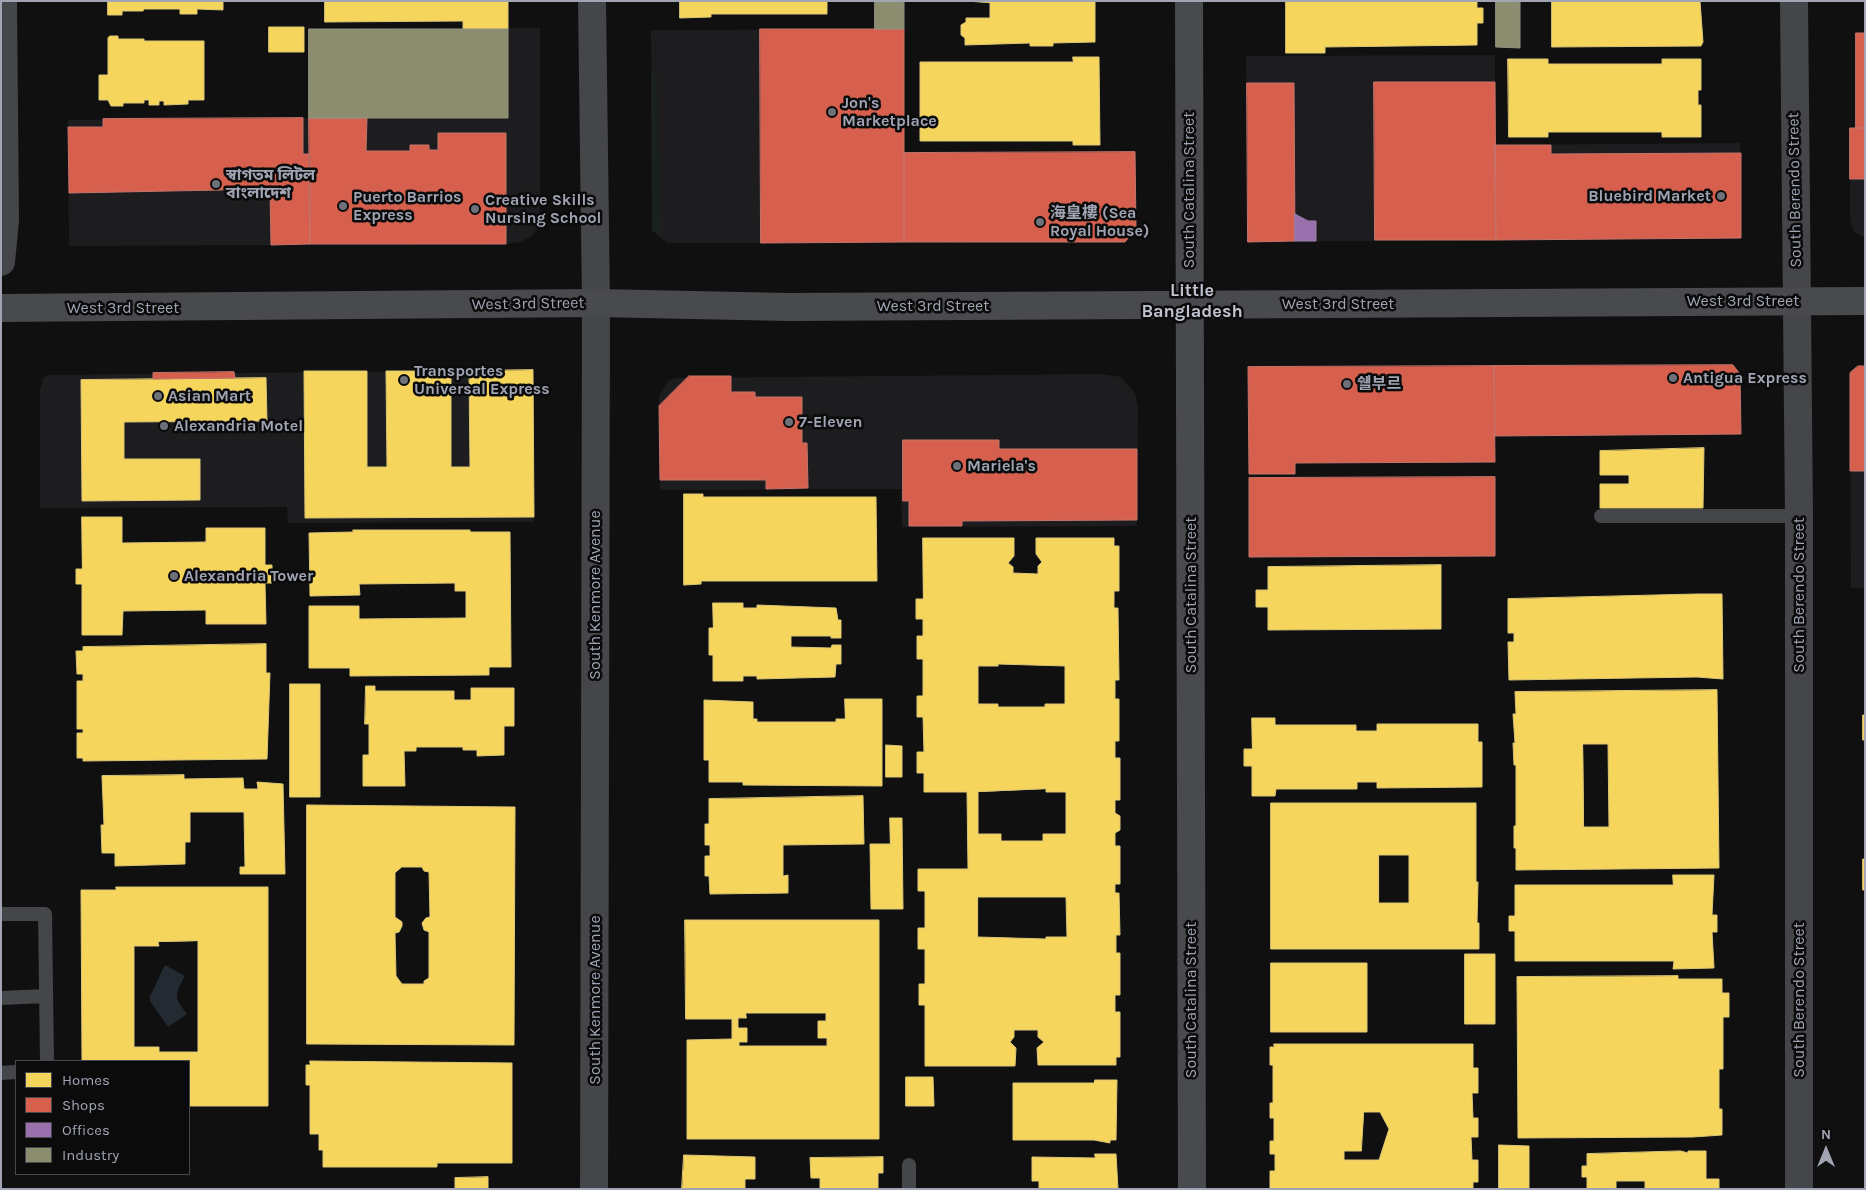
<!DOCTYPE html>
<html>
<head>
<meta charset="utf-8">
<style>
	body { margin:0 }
	#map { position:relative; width:1866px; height:1190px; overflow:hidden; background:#101011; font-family:Karla,sans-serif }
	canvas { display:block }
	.frame { position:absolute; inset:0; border:2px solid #a0a4b3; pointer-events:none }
	.legend { position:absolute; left:15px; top:1060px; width:175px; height:115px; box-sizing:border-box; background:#0b0b0c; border:1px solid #47484f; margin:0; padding:6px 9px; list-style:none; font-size:15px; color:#a0a4b3 }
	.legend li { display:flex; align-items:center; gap:10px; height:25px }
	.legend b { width:25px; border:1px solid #47484f }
	.north { position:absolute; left:1801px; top:1125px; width:50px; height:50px; -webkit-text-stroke:4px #0b0b0c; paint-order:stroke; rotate:0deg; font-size:14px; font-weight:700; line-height:20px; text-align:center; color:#a0a4b3 }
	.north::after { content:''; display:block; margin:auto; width:18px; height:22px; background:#a0a4b3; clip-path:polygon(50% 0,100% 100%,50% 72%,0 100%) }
</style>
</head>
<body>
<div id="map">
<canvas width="1866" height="1190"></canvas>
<div class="frame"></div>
<ul class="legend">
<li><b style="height:14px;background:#f6d55c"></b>Homes</li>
<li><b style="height:14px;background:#d6604d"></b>Shops</li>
<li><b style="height:14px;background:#9970ab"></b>Offices</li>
<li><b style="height:14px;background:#8c8c6e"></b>Industry</li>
</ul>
<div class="north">N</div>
</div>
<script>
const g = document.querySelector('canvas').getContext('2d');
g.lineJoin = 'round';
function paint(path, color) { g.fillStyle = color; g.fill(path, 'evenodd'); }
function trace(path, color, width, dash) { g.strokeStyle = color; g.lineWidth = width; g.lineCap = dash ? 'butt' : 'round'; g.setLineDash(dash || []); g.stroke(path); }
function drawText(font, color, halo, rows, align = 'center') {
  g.font = font + ' Karla,"Noto Sans Bengali","Noto Sans SC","Noto Sans KR",sans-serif'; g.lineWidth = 5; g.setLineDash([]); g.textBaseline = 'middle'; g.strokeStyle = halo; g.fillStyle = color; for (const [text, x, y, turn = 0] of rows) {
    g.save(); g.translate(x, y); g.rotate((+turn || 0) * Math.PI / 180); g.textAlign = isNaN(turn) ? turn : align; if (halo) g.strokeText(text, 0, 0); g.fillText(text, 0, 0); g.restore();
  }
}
paint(new Path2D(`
	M 540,28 L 540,214 L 539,227 L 532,236 L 520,242 L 506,244 L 69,246 L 68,120 L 309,118 L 309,29 Z
	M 904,29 L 904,153 L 1135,152 L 1136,228 L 1125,242 L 667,243 L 652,230 L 651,30 Z
	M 1495,55 L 1495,145 L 1740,143 L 1741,238 L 1248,242 L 1246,56 Z
	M 1850,128 L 1865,128 L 1865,238 L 1854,232 L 1850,220 Z
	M 1858,366 L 1865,366 L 1865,588 L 1851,588 L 1850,373 Z
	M 533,370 L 534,522 L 288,523 L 287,507 L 40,508 L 40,391 L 43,378 L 49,375 Z
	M 1101,374 L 1121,377 L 1135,393 L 1138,406 L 1137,526 L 902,527 L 901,489 L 660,490 L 659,396 L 668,381 L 676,378 Z`), '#1d1d1f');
paint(new Path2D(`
	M 651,73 L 658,78 L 659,210 L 661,210 L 661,238 L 652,230 Z`), '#1a211c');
paint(new Path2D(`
	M 165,965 L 185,976 C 175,995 173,996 187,1014 L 168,1027 L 150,1001 L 150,996 Z`), '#242a32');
const homes = new Path2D(`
	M 108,1 L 223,1 L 223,10 L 197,9 L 197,14 L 180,14 L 180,9 L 144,9 L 143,11 L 122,11 L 122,15 L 108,15 Z
	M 325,1 L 508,1 L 508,29 L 463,29 L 463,21 L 325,22 Z
	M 680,1 L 827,1 L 827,14 L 711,14 L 711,17 L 680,18 Z
	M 966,1 L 1095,1 L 1095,42 L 1053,43 L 1053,46 L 1030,46 L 1030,43 L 965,45 L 965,38 L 961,35 L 961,25 L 966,22 L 966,18 L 990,18 L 990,3 Z
	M 1286,1 L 1477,1 L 1477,8 L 1483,8 L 1483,23 L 1477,23 L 1477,45 L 1325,47 L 1325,53 L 1286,53 Z
	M 1552,1 L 1700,1 L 1703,42 L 1701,46 L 1552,47 Z
	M 269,27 L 304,27 L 304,52 L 269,52 Z
	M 110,36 L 118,36 L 118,39 L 144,39 L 144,41 L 204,41 L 204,100 L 188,100 L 188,104 L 164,105 L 164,101 L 159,101 L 159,105 L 149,105 L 149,100 L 144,100 L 144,103 L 123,103 L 123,106 L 111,106 L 108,100 L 99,100 L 99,75 L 108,75 L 108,38 Z
	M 1073,57 L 1099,57 L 1100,145 L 1073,145 L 1073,141 L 920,141 L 920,62 L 1073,62 Z
	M 1508,59 L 1548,59 L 1548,64 L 1662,64 L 1662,59 L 1701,59 L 1701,90 L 1698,90 L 1698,105 L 1701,105 L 1701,137 L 1662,137 L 1662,132 L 1548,132 L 1548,137 L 1509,137 Z
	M 533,370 L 534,517 L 305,518 L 304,371 L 367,371 L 367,467 L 387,467 L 386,371 L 451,371 L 451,467 L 470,467 L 469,371 Z
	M 266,378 L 267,421 L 124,422 L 124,459 L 200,459 L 200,500 L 82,501 L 81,380 Z
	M 1704,448 L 1703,508 L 1600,508 L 1600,484 L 1629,484 L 1629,475 L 1600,475 L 1600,451 Z
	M 684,494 L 703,494 L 703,497 L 876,497 L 877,581 L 701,581 L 701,584 L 684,585 Z
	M 82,517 L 122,517 L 122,543 L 206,542 L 206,528 L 265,528 L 265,565 L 272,565 L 272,583 L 265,583 L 266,624 L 206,624 L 206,610 L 123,611 L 122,635 L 82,635 L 82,584 L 76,584 L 76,569 L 82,569 Z
	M 353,530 L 470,530 L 470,532 L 510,532 L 511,667 L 489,667 L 489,675 L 350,676 L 350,668 L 309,668 L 309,606 L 359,606 L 359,619 L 466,618 L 466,591 L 455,591 L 455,583 L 359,584 L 360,595 L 310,596 L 309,533 L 353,532 Z
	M 923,538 L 1014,538 L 1014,556 L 1008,563 L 1013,567 L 1013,573 L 1038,574 L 1038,566 L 1042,562 L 1036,554 L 1036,538 L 1114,538 L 1114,546 L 1119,546 L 1119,591 L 1114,591 L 1114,608 L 1118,608 L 1119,680 L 1115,680 L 1115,699 L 1119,699 L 1119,741 L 1115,741 L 1115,758 L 1120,758 L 1120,800 L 1115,800 L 1115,813 L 1120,816 L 1120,830 L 1115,833 L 1115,846 L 1120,846 L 1120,884 L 1115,884 L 1115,893 L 1119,893 L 1120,935 L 1116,935 L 1116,953 L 1120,953 L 1120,995 L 1115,995 L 1115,1012 L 1120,1012 L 1120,1057 L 1116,1057 L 1116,1065 L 1038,1065 L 1037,1048 L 1044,1042 L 1038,1037 L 1038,1030 L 1014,1030 L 1014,1037 L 1010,1042 L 1016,1048 L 1015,1066 L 925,1066 L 925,1005 L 919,1005 L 919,984 L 925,984 L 925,949 L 918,949 L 918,928 L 925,928 L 925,891 L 918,891 L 918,869 L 968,869 L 967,792 L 924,792 L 924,773 L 917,773 L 917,752 L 924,752 L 923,717 L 917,717 L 917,696 L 923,696 L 923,659 L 917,659 L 917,636 L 923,636 L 923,619 L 916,619 L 916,599 L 923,599 ZM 998,664 L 1065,666 L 1065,704 L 1045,704 L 1045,707 L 998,707 L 998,704 L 978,704 L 978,666 L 998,666 ZM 1046,789 L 1046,792 L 1066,792 L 1066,834 L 1043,834 L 1043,841 L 1001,841 L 1001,834 L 978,834 L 978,792 ZM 978,897 L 1066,897 L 1067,937 L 1046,937 L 1046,939 L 978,937 Z
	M 1441,565 L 1441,629 L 1268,630 L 1268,607 L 1256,607 L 1256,590 L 1268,590 L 1268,567 Z
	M 1696,594 L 1722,594 L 1723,679 L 1697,677 L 1509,680 L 1508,642 L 1514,642 L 1514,633 L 1508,633 L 1508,599 Z
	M 713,603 L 743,603 L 743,608 L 757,608 L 757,605 L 836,608 L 838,620 L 841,620 L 841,638 L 831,638 L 831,636 L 791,636 L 791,647 L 831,648 L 832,645 L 841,645 L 841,664 L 836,664 L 835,677 L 757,679 L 757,676 L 743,676 L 743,681 L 713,681 L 713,655 L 709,655 L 709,628 L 713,628 Z
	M 266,644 L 266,673 L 270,673 L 267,759 L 83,761 L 83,758 L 77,758 L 77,733 L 83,733 L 83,729 L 77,729 L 77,681 L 83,681 L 83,674 L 77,674 L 76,651 L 83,651 L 83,647 Z
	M 290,684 L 320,684 L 320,797 L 290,797 Z
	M 366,686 L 375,686 L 375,691 L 454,691 L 454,700 L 471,700 L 471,688 L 514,688 L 514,726 L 504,726 L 504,755 L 477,756 L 477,750 L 463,750 L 463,747 L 416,747 L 416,751 L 404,751 L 405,786 L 363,786 L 363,755 L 369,755 L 369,724 L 365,724 Z
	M 1717,690 L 1719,868 L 1516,870 L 1516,848 L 1514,848 L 1514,826 L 1516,826 L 1516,765 L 1514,765 L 1513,743 L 1515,743 L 1513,714 L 1516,714 L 1515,692 ZM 1583,744 L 1608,744 L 1609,827 L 1584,827 Z
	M 845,699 L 882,699 L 882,786 L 743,785 L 743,782 L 709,782 L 709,760 L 704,760 L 704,700 L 753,702 L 753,719 L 757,719 L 757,722 L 836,722 L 836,719 L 845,719 Z
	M 1863,715 L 1865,715 L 1865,740 L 1863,740 Z
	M 1252,718 L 1275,718 L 1275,725 L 1356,725 L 1356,731 L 1377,731 L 1377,724 L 1478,724 L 1478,742 L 1482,742 L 1482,787 L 1377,788 L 1377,782 L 1357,782 L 1357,789 L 1276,789 L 1275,796 L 1252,796 L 1252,766 L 1244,766 L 1244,749 L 1252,749 Z
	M 886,745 L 902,746 L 902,777 L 886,777 Z
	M 184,775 L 184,779 L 243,778 L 244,789 L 258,789 L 257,782 L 283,784 L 285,874 L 240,874 L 240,867 L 245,867 L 244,812 L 190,812 L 190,842 L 185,842 L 185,864 L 115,866 L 115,853 L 102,853 L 101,825 L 104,825 L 102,776 Z
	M 863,796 L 864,844 L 783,845 L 783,876 L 788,875 L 788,893 L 710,894 L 709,876 L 705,876 L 705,856 L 710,856 L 710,845 L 705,845 L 705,824 L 709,824 L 709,799 Z
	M 1271,803 L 1476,803 L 1476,882 L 1478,882 L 1477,923 L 1479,923 L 1479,949 L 1271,949 ZM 1379,855 L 1409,855 L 1409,903 L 1379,903 Z
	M 307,805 L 515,807 L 514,1045 L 307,1044 ZM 402,867 L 422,867 L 424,871 L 429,872 L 430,917 L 426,918 L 422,923 L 424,930 L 429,932 L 429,978 L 424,981 L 424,984 L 402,984 L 396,976 L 395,933 L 399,932 L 402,926 L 402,922 L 395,917 L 395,873 Z
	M 890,818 L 902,818 L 903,909 L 871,909 L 870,844 L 890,844 Z
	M 1863,859 L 1865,859 L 1865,890 L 1863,890 Z
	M 1673,875 L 1714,875 L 1712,915 L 1717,915 L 1717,932 L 1712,932 L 1714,968 L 1673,969 L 1674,961 L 1515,961 L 1515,931 L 1509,931 L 1509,916 L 1515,916 L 1515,885 L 1673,885 Z
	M 116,887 L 268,887 L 268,1106 L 189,1106 L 189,1061 L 82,1061 L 81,890 L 116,890 ZM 198,941 L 198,1052 L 159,1052 L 159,1047 L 134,1047 L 134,946 L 159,946 L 158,942 Z
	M 685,920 L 879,920 L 879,1139 L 687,1139 L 687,1040 L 732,1039 L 732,1019 L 686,1019 ZM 746,1013 L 826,1013 L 826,1021 L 818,1021 L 818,1038 L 827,1038 L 827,1046 L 739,1046 L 739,1042 L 747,1042 L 747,1028 L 738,1028 L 738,1018 L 746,1018 Z
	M 1465,954 L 1495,954 L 1495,1024 L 1465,1024 Z
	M 1271,963 L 1367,963 L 1367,1032 L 1271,1032 Z
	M 1678,976 L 1678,979 L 1722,979 L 1722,993 L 1729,993 L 1729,1017 L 1723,1017 L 1723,1069 L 1719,1069 L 1719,1109 L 1722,1109 L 1722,1135 L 1693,1137 L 1518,1138 L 1517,977 Z
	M 1274,1044 L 1473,1044 L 1473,1068 L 1478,1068 L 1478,1093 L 1472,1093 L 1473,1118 L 1478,1118 L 1478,1137 L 1471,1137 L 1472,1160 L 1478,1160 L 1478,1182 L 1473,1182 L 1473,1189 L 1270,1189 L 1270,1171 L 1275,1171 L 1275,1154 L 1270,1154 L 1270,1141 L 1274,1141 L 1274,1118 L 1270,1118 L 1270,1103 L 1273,1103 L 1273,1065 L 1270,1065 L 1270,1047 L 1274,1047 ZM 1364,1112 L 1380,1112 L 1389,1129 L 1379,1160 L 1344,1160 L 1344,1151 L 1361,1151 Z
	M 310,1061 L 512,1063 L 512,1163 L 437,1163 L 437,1167 L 323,1167 L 323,1150 L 319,1150 L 319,1134 L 310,1134 L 310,1085 L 306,1085 L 306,1065 L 310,1065 Z
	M 906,1077 L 933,1077 L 934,1106 L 906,1106 Z
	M 1095,1080 L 1117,1080 L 1116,1140 L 1110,1140 L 1110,1143 L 1094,1140 L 1013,1140 L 1013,1083 L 1094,1083 Z
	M 1499,1145 L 1529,1146 L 1529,1189 L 1499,1189 Z
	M 1681,1151 L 1688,1153 L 1688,1151 L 1706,1151 L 1706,1179 L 1719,1179 L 1719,1189 L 1645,1189 L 1645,1181 L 1616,1181 L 1616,1189 L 1587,1189 L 1587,1177 L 1582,1177 L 1582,1166 L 1587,1166 L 1587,1154 Z
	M 1095,1154 L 1116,1154 L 1118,1189 L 1039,1189 L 1039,1181 L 1032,1181 L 1032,1157 L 1095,1158 Z
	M 684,1155 L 755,1157 L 755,1179 L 745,1179 L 745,1189 L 682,1189 Z
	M 883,1157 L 883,1173 L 878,1173 L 878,1189 L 820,1189 L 820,1178 L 811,1178 L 810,1158 Z
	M 488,1177 L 488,1189 L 455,1189 L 455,1178 Z`);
paint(homes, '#f6d55c');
trace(homes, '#dcc676', 1);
const shops = new Path2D(`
	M 760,29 L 904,29 L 904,242 L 761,243 Z
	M 1856,33 L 1865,33 L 1865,128 L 1856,128 Z
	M 1374,82 L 1495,82 L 1496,240 L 1375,240 Z
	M 1247,83 L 1294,83 L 1295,241 L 1248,242 Z
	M 303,118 L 303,154 L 310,154 L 310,244 L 271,245 L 270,189 L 69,193 L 68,127 L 103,127 L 103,119 Z
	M 309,118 L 367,118 L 366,151 L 410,151 L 410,145 L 429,145 L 429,150 L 438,150 L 438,133 L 506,133 L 506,244 L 310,244 Z
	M 1850,128 L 1865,128 L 1865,179 L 1850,179 Z
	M 1495,145 L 1551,145 L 1551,154 L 1741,153 L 1741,238 L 1496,240 Z
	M 1135,152 L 1136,228 L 1125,242 L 904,242 L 904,153 Z
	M 1733,365 L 1740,374 L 1741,434 L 1495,436 L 1494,366 Z
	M 1494,366 L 1495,462 L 1295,463 L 1295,474 L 1249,474 L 1248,367 Z
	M 1858,366 L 1865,366 L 1865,471 L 1850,471 L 1850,373 Z
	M 234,372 L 235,378 L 153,379 L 153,373 Z
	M 689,376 L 731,376 L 731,392 L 755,392 L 755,397 L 802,397 L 802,443 L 807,443 L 808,488 L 766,489 L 766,480 L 660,480 L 659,406 Z
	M 903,440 L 999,440 L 999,449 L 1137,449 L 1137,520 L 962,521 L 962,526 L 909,526 L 909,501 L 903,501 Z
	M 1495,477 L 1495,556 L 1249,557 L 1249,478 Z`);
paint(shops, '#d6604d');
trace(shops, '#c6746c', 1);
const offices = new Path2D(`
	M 1295,214 L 1308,221 L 1316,221 L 1316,241 L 1295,241 Z`);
paint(offices, '#9970ab');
trace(offices, '#9b80ad', 1);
const industry = new Path2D(`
	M 875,1 L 904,1 L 904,29 L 875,29 Z
	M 1496,1 L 1520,1 L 1520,48 L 1496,47 Z
	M 309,29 L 508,29 L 508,118 L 309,118 Z`);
paint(industry, '#8c8c6e');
trace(industry, '#929383', 1);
trace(new Path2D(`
	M 1601,516 L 1799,516
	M 1,914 L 45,914 L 47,1061
	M 1,998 L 46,996
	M 1,1073 L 16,1072
	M 909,1189 L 909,1165`), '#454649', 14);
trace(new Path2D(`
	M 592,1 L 596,303 L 594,1189
	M 1794,1 L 1799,516 L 1799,1189
	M 1,262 L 5,220 L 3,1`), '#454649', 28);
trace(new Path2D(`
	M 1189,1 L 1192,1189
	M 1,308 L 596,303 L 789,307 L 1865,301`), '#494a4e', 28);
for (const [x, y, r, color] of [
	[832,112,5,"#6e707a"],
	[216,184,5,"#6e707a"],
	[1721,196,5,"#6e707a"],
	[343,206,5,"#6e707a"],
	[475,209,5,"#6e707a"],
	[1040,222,5,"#6e707a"],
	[1673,378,5,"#6e707a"],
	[404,380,5,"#6e707a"],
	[1347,384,5,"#6e707a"],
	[158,396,5,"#6e707a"],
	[789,422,5,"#6e707a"],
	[164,426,5,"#6e707a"],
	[957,466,5,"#6e707a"],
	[174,576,5,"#6e707a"]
]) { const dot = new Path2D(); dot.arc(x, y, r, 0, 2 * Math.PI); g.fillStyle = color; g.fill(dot); trace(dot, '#0b0b0c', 2); }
drawText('bold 16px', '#a0a4b3', '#0b0b0c', [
	["Jon's",842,103],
	["Marketplace",842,121],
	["স্বাগতম লিটল",226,175],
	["বাংলাদেশ",226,193],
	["Bluebird Market",1711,196,"right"],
	["Puerto Barrios",353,197],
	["Express",353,215],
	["Creative Skills",485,200],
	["Nursing School",485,218],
	["海皇樓 (Sea",1050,213],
	["Royal House)",1050,231],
	["Transportes",414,371],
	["Universal Express",414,389],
	["Antigua Express",1683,378],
	["쉘부르",1357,384],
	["Asian Mart",168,396],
	["7-Eleven",799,422],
	["Alexandria Motel",174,426],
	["Mariela's",967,466],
	["Alexandria Tower",184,576]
], 'left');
drawText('16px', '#a0a4b3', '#0b0b0c', [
	["South Catalina Street",1189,190,-90],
	["South Berendo Street",1795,190,-91],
	["West 3rd Street",1743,301],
	["West 3rd Street",528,304,-1],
	["West 3rd Street",1338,304],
	["West 3rd Street",933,306],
	["West 3rd Street",123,308],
	["South Kenmore Avenue",595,595,-90],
	["South Catalina Street",1191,595,-90],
	["South Berendo Street",1799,595,-90],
	["South Kenmore Avenue",595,1000,-90],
	["South Catalina Street",1191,1000,-90],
	["South Berendo Street",1799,1000,-90]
]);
drawText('bold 18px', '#c1c4cf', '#0b0b0c', [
	["Little",1192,291],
	["Bangladesh",1192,312]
]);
</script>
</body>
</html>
